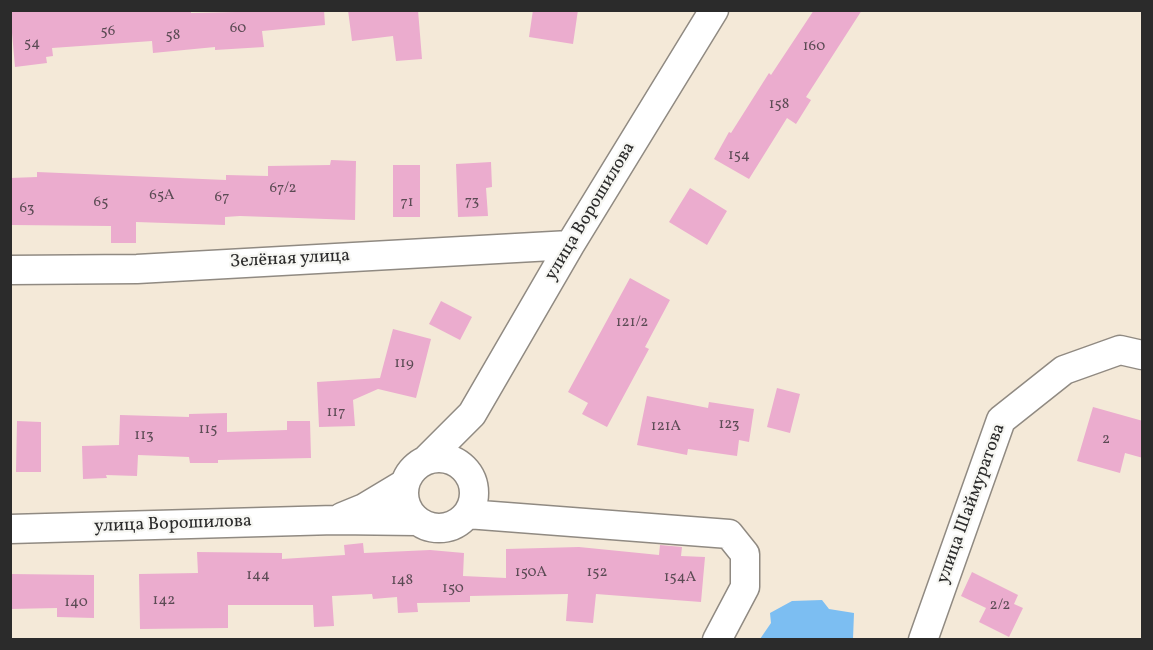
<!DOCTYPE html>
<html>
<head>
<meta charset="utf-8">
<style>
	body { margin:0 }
	#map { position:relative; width:1153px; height:650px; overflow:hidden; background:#f4e9d8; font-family:Vollkorn,serif }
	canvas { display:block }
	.frame { position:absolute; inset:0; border:12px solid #2b2b2b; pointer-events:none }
</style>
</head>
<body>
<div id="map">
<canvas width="1153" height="650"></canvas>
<div class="frame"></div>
</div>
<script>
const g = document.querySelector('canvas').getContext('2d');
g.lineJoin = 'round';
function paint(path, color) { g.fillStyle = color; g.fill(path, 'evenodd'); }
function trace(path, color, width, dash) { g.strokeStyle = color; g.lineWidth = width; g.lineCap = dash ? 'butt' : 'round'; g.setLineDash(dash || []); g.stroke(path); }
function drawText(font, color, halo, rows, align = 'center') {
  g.font = font + ' Vollkorn,serif'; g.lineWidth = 4.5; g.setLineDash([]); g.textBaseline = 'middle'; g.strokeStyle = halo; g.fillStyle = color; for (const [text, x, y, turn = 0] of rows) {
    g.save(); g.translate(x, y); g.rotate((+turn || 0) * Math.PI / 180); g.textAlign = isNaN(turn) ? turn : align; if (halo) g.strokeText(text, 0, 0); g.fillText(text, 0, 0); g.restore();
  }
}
paint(new Path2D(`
	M 822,600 L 829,609 L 854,613 L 853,639 L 760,639 L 771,623 L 770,613 L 792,601 Z`), '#7cbef2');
paint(new Path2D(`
	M 10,10 L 191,10 L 191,13 L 324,10 L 325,25 L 262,31 L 264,47 L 215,50 L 215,47 L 153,53 L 152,41 L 52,48 L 53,56 L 46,57 L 47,63 L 15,67 Z
	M 348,10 L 418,10 L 422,59 L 396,61 L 393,36 L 352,41 Z
	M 533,10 L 578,10 L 573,44 L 529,37 Z
	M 814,10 L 862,10 L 806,97 L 811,100 L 796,124 L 787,118 L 749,179 L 714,159 L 729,132 L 731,133 L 769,73 L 771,75 Z
	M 331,160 L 356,161 L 355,220 L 240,216 L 225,217 L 225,225 L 136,222 L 136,243 L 111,243 L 111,226 L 12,225 L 10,178 L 37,177 L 37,172 L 226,180 L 226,175 L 268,176 L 268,166 L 330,165 Z
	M 491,162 L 492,187 L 486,188 L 488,216 L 458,217 L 456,164 Z
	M 393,165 L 420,165 L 420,217 L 393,217 Z
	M 690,188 L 727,211 L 707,245 L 669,222 Z
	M 630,278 L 670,300 L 645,347 L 649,349 L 607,427 L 582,414 L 588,403 L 568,392 Z
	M 441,301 L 472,317 L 460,340 L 429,324 Z
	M 393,329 L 431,339 L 416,398 L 378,389 L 353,400 L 355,426 L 319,427 L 317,382 L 380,378 Z
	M 777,388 L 800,394 L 790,433 L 767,427 Z
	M 647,396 L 708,408 L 709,402 L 754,409 L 749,442 L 739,440 L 737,456 L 688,449 L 687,455 L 637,445 Z
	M 1093,407 L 1143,421 L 1143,458 L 1125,453 L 1120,473 L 1077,461 Z
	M 227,413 L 227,432 L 287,430 L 287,421 L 310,421 L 311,458 L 218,460 L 218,463 L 190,463 L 189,457 L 138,455 L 137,476 L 106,475 L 107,478 L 83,479 L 82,446 L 119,445 L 120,415 L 189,417 L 189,414 Z
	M 17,421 L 41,422 L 41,472 L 16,472 Z
	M 363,543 L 364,553 L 430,550 L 464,553 L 463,576 L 506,578 L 506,549 L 579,547 L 659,555 L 660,545 L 682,547 L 681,556 L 705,557 L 701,602 L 596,594 L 593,623 L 566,621 L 568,594 L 470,596 L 470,602 L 417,603 L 418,612 L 398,613 L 397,597 L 373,599 L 372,594 L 332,596 L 334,626 L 314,627 L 313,605 L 228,605 L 228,628 L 140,629 L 139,574 L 198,573 L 197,552 L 282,553 L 282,559 L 345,555 L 344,545 Z
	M 972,572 L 1018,595 L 1014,604 L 1023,608 L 1009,637 L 979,622 L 986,608 L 961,596 Z
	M 10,574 L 94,575 L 94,618 L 57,617 L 57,608 L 10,609 Z`), '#ebacce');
const minor = new Path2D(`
	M 10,270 L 137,269 L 570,245
	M404 493a35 35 0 1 1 70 0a35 35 0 1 1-70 0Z
	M 427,459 L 472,414 L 570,245 L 714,10
	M 467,514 L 729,534 L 745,554 L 745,587 L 717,640
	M 342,517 L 364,508 L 404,484
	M 10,529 L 335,520 L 417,521
	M 923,640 L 1001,420 L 1064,370 L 1120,350 L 1142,355`);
trace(minor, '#908a82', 31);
trace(minor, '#fff', 28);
drawText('15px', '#5b4b54', null, [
	["60",238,29],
	["56",108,32],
	["58",173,36],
	["54",32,44],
	["160",814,47],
	["158",779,105],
	["154",739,156],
	["67/2",283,189],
	["65А",162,196],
	["67",222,198],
	["73",472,202],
	["65",101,203],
	["71",407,203],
	["63",27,209],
	["121/2",632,323],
	["119",404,364],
	["117",336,413],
	["123",729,425],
	["121А",666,427],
	["115",208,430],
	["113",144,436],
	["2",1106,440],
	["150А",531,573],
	["152",597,573],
	["144",258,576],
	["154А",680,578],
	["148",402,581],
	["150",453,589],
	["142",164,601],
	["140",76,603],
	["2/2",1000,606]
]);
drawText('18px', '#2b2b2b', '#f6f6f2', [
	["улица Ворошилова",591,212,-59],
	["Зелёная улица",290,260,-3],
	["улица Шаймуратова",972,504,-70],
	["улица Ворошилова",173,525,-2]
]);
</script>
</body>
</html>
